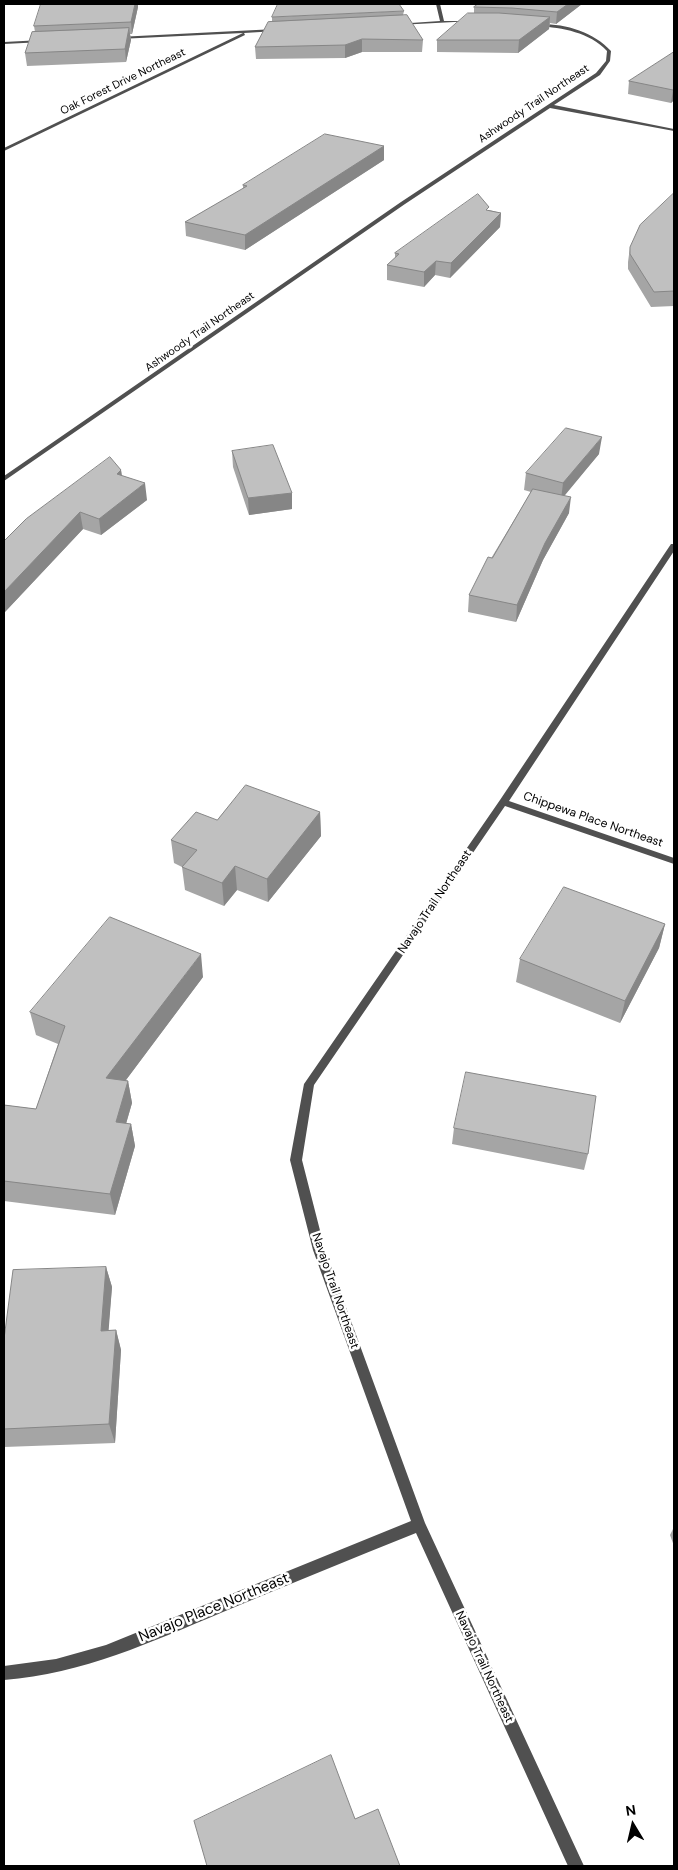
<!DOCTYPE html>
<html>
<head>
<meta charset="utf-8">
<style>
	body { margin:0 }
	#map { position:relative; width:678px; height:1870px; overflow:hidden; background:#fff; font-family:"DM Sans",sans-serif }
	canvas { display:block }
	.frame { position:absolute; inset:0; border:5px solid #000; pointer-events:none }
	.north { position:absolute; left:608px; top:1800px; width:50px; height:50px; -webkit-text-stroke:4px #fff; paint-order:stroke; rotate:351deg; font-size:14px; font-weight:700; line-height:20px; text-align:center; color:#000 }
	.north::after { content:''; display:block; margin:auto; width:18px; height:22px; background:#000; clip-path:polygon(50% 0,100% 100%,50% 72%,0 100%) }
</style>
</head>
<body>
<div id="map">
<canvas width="678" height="1870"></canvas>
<div class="frame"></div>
<div class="north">N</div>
</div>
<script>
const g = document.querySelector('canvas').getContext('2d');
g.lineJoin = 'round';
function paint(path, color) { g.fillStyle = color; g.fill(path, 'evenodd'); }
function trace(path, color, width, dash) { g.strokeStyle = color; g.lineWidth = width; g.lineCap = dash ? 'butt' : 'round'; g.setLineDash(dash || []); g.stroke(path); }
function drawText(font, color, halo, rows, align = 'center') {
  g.font = font + ' "DM Sans",sans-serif'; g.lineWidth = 5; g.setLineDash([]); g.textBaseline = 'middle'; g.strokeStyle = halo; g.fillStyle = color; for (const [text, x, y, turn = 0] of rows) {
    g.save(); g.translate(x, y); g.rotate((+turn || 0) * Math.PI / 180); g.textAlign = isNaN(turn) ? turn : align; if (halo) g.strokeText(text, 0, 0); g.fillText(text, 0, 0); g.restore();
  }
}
paint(new Path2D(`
	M 436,4 L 440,4 L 444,21 L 473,21 L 398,25 L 396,24 L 440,21 Z
	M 537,24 C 563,23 593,31 611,51 L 610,61 L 600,75 L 554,105 L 674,129 L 674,131 L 550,108 L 405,204 L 4,481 L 4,476 L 401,202 L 596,73 L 606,61 L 607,51 C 589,32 563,28 538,26 Z
	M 276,29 L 277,31 L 244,33 L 245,35 L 4,151 L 4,148 L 243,33 L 119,39 L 118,37 Z
	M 42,40 L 43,42 L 4,44 L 4,42 Z
	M 671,544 L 674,544 L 674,551 L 509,801 L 674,858 L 674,864 L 505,806 L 314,1085 L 302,1160 L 325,1250 L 425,1523 L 584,1866 L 568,1866 L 416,1533 C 351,1559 287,1585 223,1612 C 151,1642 83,1674 4,1680 L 4,1666 L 56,1659 L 106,1645 L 411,1521 L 313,1250 L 290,1160 L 304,1084 L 500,800 Z`), '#505050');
paint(new Path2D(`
	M 53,4 L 138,4 L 138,7 L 132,34 L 130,34 L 131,40 L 126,62 L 27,66 L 25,53 L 35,32 L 34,26 Z
	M 478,4 L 582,4 L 556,24 L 550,23 L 549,29 L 518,53 L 437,52 L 437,40 L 474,13 L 474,7 Z
	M 404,11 L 403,15 L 423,40 L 422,52 L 362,52 L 345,58 L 256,59 L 255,47 L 272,22 L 272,17 Z
	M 674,52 L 674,100 L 671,103 L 628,94 L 629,81 Z
	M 384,146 L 384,160 L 245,250 L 186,236 L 185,222 L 243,189 L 243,185 Z
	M 674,193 L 674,306 L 651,307 L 628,269 L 628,262 L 630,247 Z
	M 489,210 L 501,213 L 500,227 L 450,278 L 435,275 L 424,287 L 387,280 L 387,265 L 395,258 L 395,253 Z
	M 232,451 L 292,493 L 292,509 L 249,515 L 233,467 Z
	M 599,454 L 564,495 L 569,513 L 543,560 L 516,622 L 468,612 L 469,595 L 531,492 L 524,490 L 526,473 Z
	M 121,470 L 122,476 L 147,500 L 101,535 L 83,529 L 4,613 L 4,541 Z
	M 320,812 L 321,836 L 268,902 L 237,890 L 224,906 L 185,890 L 182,867 L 174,863 L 171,840 L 217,820 Z
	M 665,924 L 659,948 L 620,1023 L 516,982 L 520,959 Z
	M 203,977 L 126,1080 L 128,1081 L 132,1103 L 126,1124 L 131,1124 L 135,1146 L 115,1215 L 4,1201 L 4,1105 L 36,1109 L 58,1044 L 36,1035 L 30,1012 Z
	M 454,1128 L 588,1154 L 584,1170 L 452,1144 Z
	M 106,1267 L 112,1287 L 108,1331 L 116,1330 L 121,1350 L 115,1443 L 4,1447 L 4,1339 Z
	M 674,1527 L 674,1546 L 670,1535 Z`), '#a5a5a5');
paint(new Path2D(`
	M 135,4 L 138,4 L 138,7 L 132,34 L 131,22 Z
	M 568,4 L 582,4 L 556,24 L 557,12 Z
	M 550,17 L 549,29 L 518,53 L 519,40 Z
	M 129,28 L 131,40 L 126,62 L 125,49 Z
	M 362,39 L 362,52 L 345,58 L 345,45 Z
	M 674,89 L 674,100 L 671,103 L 673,90 Z
	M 384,146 L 384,160 L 245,250 L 245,235 Z
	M 501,213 L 500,227 L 450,278 L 451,263 Z
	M 436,261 L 435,275 L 424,287 L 424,272 Z
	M 602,437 L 599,454 L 561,500 L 563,483 Z
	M 121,470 L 123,486 L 117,474 Z
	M 145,483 L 147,500 L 101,535 L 99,519 Z
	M 292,493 L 292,509 L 249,515 L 248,498 Z
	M 571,497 L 569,513 L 543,560 L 516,622 L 517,605 L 545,543 Z
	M 80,512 L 83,529 L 4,613 L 4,592 Z
	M 320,812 L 321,836 L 268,902 L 267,879 Z
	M 235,866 L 237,890 L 224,906 L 222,883 Z
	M 665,924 L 659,948 L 620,1023 L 625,1001 Z
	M 201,954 L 203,977 L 111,1100 L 106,1078 Z
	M 128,1081 L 132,1103 L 120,1144 L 116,1122 Z
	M 131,1124 L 135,1146 L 115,1215 L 110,1194 Z
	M 106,1267 L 112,1287 L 107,1351 L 101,1331 Z
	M 116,1330 L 121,1350 L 115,1443 L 109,1424 Z`), '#868686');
const building = new Path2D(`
	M 41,4 L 135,4 L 131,22 L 34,26 Z
	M 278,4 L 399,4 L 404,11 L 272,17 Z
	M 478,4 L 568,4 L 557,12 L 512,8 L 474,7 Z
	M 468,13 L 499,13 L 550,17 L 519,40 L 437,40 Z
	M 407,15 L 423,40 L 362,39 L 345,45 L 255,47 L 268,22 Z
	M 129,28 L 125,49 L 25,53 L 32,32 Z
	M 674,52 L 674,89 L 673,90 L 629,81 Z
	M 325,134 L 384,146 L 245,235 L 185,222 L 247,186 L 243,185 Z
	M 674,193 L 674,291 L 654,292 L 630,254 L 630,247 L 640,225 Z
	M 478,194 L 489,207 L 486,210 L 501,213 L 451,263 L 436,261 L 424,272 L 387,265 L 399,254 L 395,253 Z
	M 566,428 L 602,437 L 563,483 L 526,473 Z
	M 273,445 L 292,493 L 248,498 L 232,451 Z
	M 110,457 L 121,470 L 117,474 L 145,483 L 99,519 L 80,512 L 4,592 L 4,541 L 26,519 Z
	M 533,489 L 571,497 L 545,543 L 517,605 L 469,595 L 488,557 L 492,558 Z
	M 246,785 L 320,812 L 267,879 L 235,866 L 222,883 L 182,867 L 197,850 L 171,840 L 196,812 L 217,820 Z
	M 564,887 L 665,924 L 625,1001 L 520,959 Z
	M 110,917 L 201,954 L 106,1078 L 128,1081 L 116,1122 L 131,1124 L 110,1194 L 4,1181 L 4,1105 L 36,1109 L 65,1026 L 30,1012 Z
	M 466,1072 L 596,1096 L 588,1154 L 454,1128 Z
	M 106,1267 L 101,1331 L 116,1330 L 109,1424 L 4,1429 L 4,1339 L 13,1270 Z
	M 331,1755 L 355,1819 L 378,1809 L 400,1866 L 207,1866 L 194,1821 Z`);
paint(building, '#c0c0c0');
trace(building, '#868686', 1);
drawText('11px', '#000', '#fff', [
	["Oak Forest Drive Northeast",123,82,-26],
	["Ashwoody Trail Northeast",534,104,-34],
	["Ashwoody Trail Northeast",200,332,-35]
]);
drawText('12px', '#000', '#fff', [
	["Chippewa Place Northeast",593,820,19],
	["Navajo Trail Northeast",435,902,-56],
	["Navajo Trail Northeast",335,1291,71],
	["Navajo Trail Northeast",484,1667,65]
]);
drawText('15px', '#000', '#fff', [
	["Navajo Place Northeast",214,1608,-22]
]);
</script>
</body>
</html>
